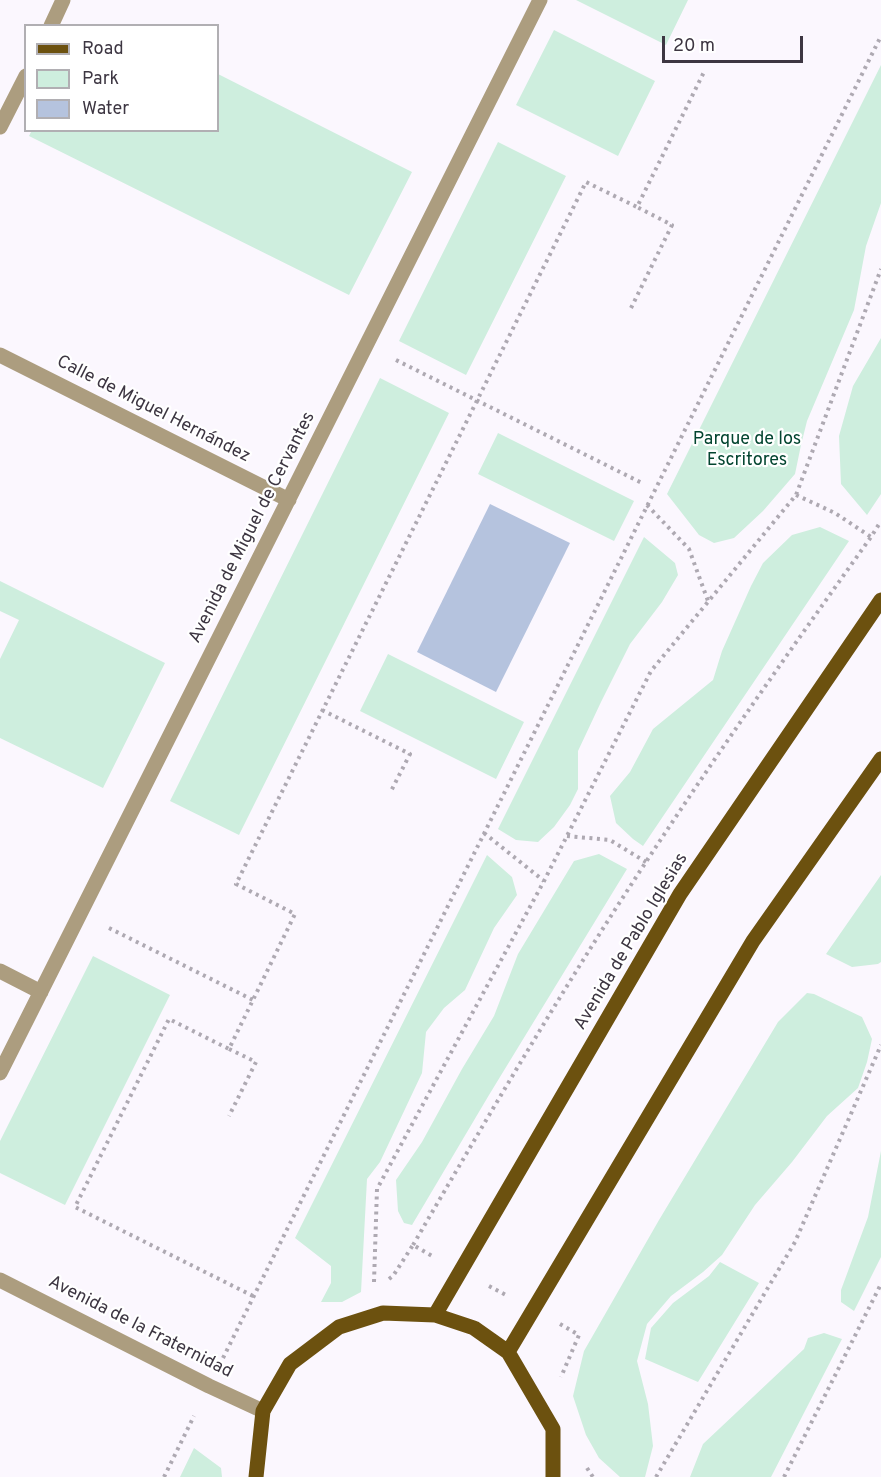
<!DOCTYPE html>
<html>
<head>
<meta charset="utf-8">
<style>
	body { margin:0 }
	#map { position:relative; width:881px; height:1477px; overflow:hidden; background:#fbf7fe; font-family:Overpass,sans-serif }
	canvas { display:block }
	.legend { position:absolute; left:24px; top:24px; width:195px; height:108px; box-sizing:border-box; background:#fff; border:2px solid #b1afb3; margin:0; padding:8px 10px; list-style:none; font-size:18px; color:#3d3642 }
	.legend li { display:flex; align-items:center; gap:12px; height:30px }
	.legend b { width:30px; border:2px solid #b1afb3 }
	.scale { position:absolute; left:662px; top:36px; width:141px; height:27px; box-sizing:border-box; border:3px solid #3d3642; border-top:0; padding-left:8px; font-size:18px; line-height:21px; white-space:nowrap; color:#3d3642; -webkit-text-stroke:4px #fff; paint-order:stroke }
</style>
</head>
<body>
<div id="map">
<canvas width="881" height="1477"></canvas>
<ul class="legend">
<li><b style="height:8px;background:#6c510f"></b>Road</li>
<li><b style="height:16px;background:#ceeede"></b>Park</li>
<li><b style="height:16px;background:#b5c3de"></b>Water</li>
</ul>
<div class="scale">20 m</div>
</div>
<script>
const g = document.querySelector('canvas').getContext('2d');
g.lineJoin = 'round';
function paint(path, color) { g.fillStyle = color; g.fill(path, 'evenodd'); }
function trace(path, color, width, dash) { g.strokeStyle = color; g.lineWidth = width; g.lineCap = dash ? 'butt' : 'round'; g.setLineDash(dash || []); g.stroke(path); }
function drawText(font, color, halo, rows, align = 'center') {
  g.font = font + ' Overpass,sans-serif'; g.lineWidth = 4.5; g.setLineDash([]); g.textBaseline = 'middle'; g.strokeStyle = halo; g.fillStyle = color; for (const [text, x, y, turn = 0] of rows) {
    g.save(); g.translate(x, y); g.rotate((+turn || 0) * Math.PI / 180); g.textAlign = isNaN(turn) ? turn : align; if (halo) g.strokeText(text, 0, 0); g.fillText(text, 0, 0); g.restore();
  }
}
paint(new Path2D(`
	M 576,0 L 688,0 L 666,45 Z
	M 554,30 L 655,81 L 618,156 L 516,105 Z
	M 881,65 L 881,203 L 866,246 L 854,310 L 807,421 L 801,445 L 795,474 L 763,511 L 734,538 L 714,543 L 699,535 L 667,494 Z
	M 218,74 L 412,172 L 349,295 L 29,136 L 32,130 L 218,130 Z
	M 498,142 L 566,176 L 466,375 L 399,341 Z
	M 881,338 L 881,494 L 867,515 L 841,484 L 839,436 L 853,386 Z
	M 380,378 L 449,413 L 239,835 L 170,801 Z
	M 498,433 L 634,501 L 614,541 L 478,474 Z
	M 820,527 L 849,541 L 643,846 L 633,839 L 616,823 L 610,796 L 630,772 L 653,729 L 713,680 L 722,651 L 751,586 L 763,563 L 792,535 Z
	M 644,537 L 675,563 L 678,575 L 662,602 L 630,644 L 601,702 L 578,751 L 578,789 L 570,805 L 554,827 L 538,842 L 516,840 L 498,829 Z
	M 0,581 L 165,663 L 103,788 L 0,738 L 0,659 L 19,620 L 0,611 Z
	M 388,654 L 524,722 L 496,779 L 360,711 Z
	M 599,854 L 627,869 L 489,1095 L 412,1225 L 404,1223 L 398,1211 L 396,1180 L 422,1142 L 462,1069 L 494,1016 L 518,954 L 574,861 Z
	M 487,855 L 512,877 L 517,895 L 494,928 L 465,990 L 444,1008 L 426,1032 L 422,1073 L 380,1162 L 367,1179 L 361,1292 L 342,1302 L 321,1302 L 331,1283 L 331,1266 L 295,1238 Z
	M 881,875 L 881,962 L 878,964 L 852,967 L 826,954 Z
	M 93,956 L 170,995 L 65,1205 L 0,1173 L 0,1141 Z
	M 807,993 L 814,994 L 862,1017 L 872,1039 L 867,1062 L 858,1088 L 827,1116 L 792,1162 L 755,1205 L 722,1255 L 703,1272 L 671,1296 L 647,1324 L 637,1361 L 648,1404 L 653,1446 L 645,1477 L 620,1477 L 599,1458 L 586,1435 L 573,1396 L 584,1351 L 659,1220 L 778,1022 Z
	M 881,1151 L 881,1257 L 854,1311 L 841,1302 L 841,1290 L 868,1217 Z
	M 720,1262 L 759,1283 L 698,1382 L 645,1359 L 651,1328 L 673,1303 L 709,1276 Z
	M 824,1333 L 842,1339 L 771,1477 L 690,1477 L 703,1444 L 804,1349 L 808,1338 Z
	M 194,1448 L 221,1468 L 222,1477 L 180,1477 Z`), '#ceeede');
paint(new Path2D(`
	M 490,504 L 570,543 L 496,692 L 417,652 Z`), '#b5c3de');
trace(new Path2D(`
	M 631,308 L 672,225 L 637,207
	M 396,360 L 642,483
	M 796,495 L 835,513 L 871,537
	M 647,505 L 689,549 L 708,601
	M 322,710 L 410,754 L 390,793
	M 484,833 L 544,881
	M 567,836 L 610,840 L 646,862
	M 109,928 L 253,1000
	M 229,1049 L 256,1062 L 229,1116
	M 413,1245 C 483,1125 553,1005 629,888 C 706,769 788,653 871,537 L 881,521
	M 389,1279 L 393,1276 L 413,1245 L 432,1256
	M 374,1282 L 377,1189 L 544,881 L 651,671 L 796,495 L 881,269
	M 489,1286 L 506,1295
	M 253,1296 L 75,1207 L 169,1019 L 229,1049 L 295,914 L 236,884 L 586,182 L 637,207 L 704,72
	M 560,1324 L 579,1335 L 561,1377
	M 223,1358 L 881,36
	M 587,1468 L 593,1477
	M 164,1477 L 194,1416
	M 656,1477 L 795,1242 L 881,1045
	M 784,1477 L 881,1284`), '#aea9b2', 4, [3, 4.5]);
trace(new Path2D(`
	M 51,26 L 63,0
	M 0,127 L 26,76
	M 0,355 L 289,500
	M 0,971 L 41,992
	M 0,1073 L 540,0
	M 0,1280 L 209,1386 L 263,1411`), '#ac9d7f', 15);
trace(new Path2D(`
	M 435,1315 L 680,894 L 881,600
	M 508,1352 L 753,941 L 881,759
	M 256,1477 L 263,1411 L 290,1364 L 339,1327 L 383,1313 L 435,1315 L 474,1328 L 508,1352 L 553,1429 L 553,1477`), '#6c510f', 15);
drawText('18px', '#3d3642', '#fff', [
	["Calle de Miguel Hernández",153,410,27],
	["Avenida de Miguel de Cervantes",253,528,-63],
	["Avenida de Pablo Iglesias",632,942,-59],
	["Avenida de la Fraternidad",140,1328,27]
]);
drawText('18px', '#034530', '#fff', [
	["Parque de los",747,440],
	["Escritores",747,461]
]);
</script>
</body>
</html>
